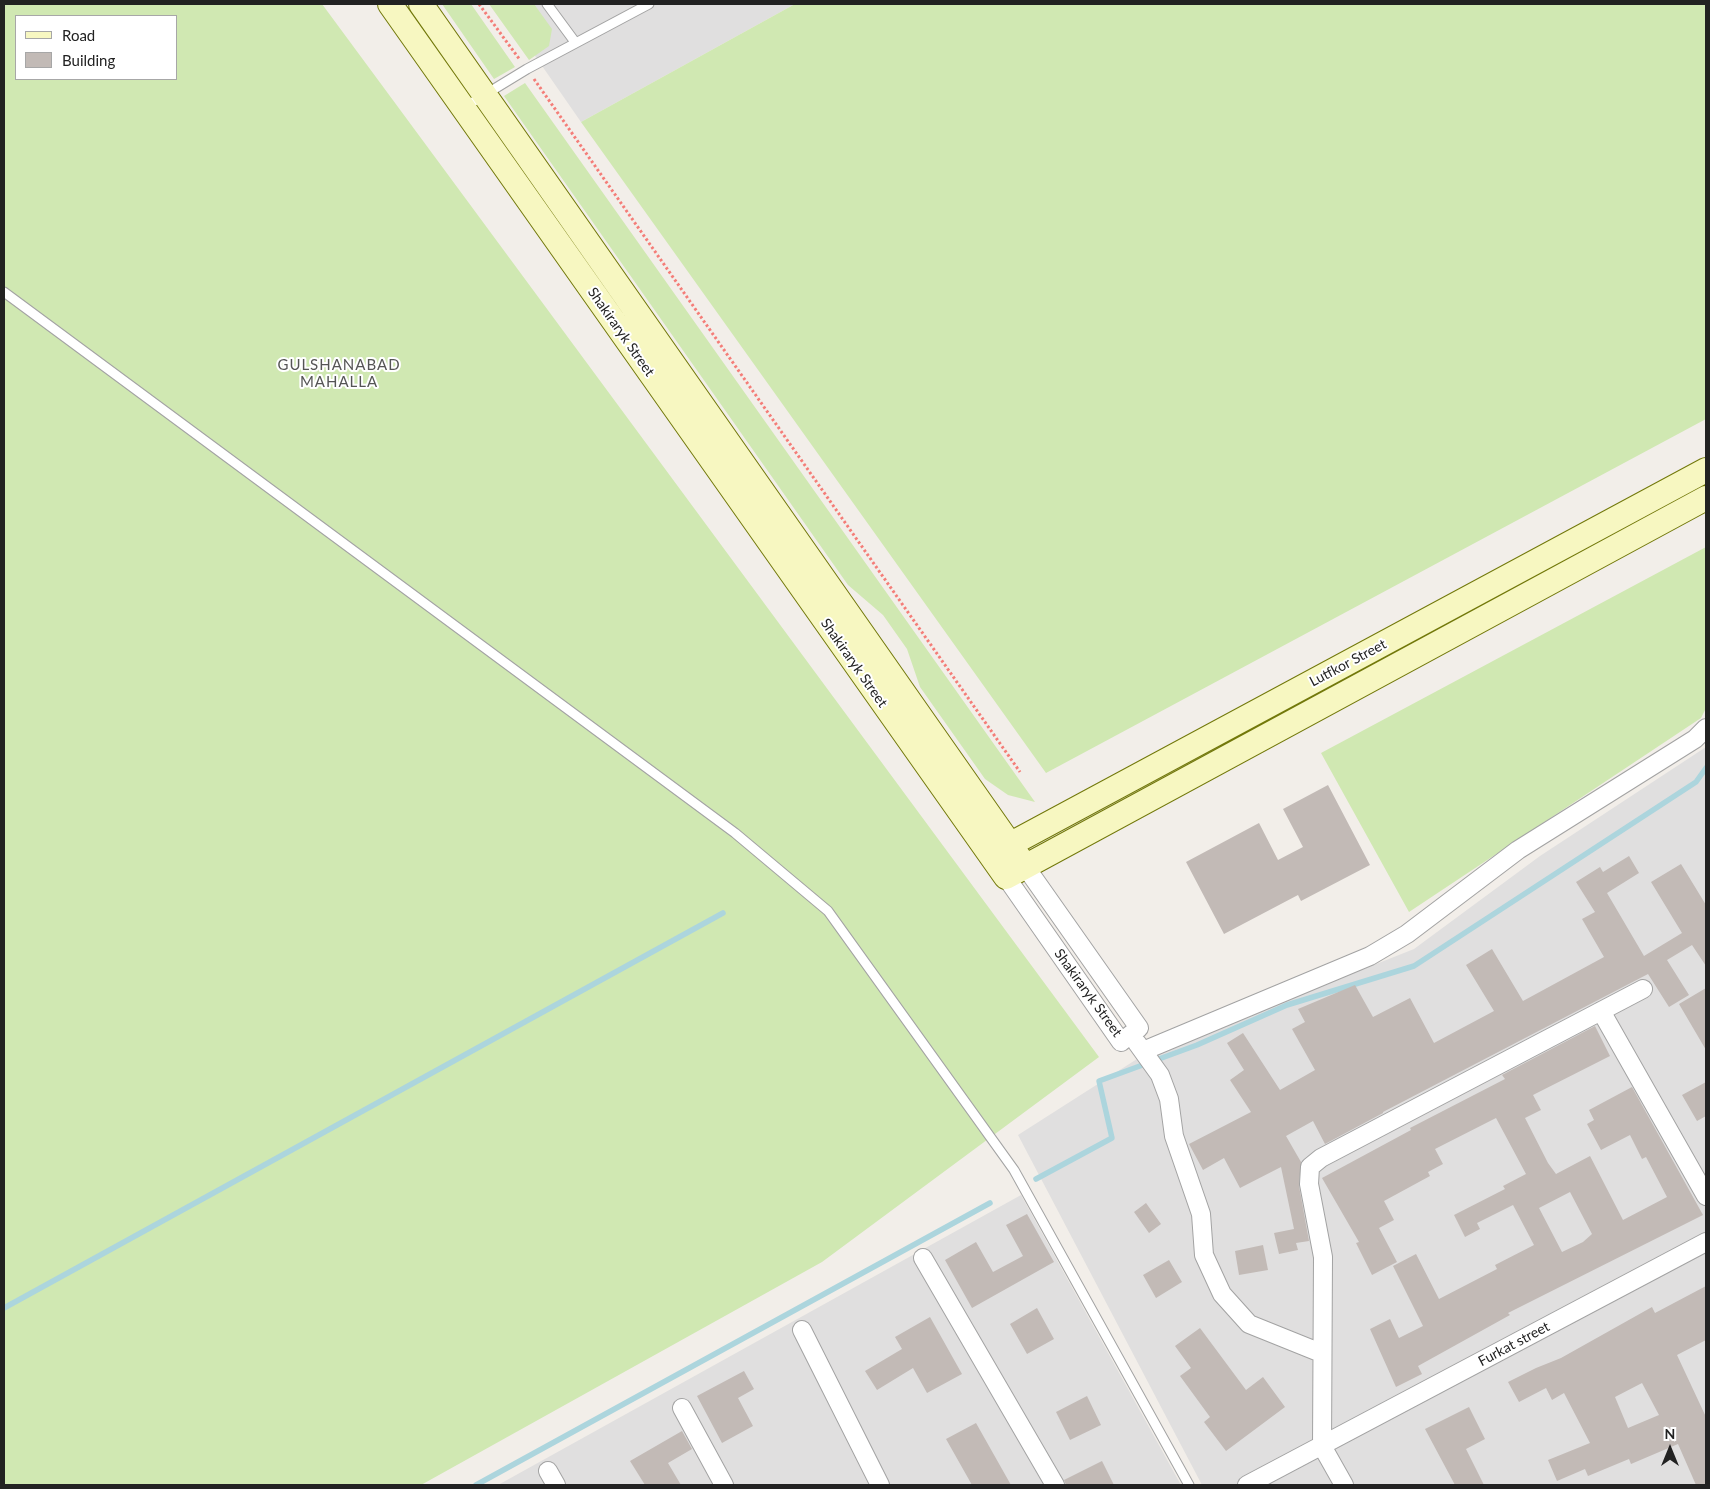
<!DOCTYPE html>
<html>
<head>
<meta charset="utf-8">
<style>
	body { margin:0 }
	#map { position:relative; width:1710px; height:1489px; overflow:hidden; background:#f2eee9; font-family:Lato,sans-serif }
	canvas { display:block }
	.frame { position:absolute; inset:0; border:5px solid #222; pointer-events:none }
	.legend { position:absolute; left:15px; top:15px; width:162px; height:65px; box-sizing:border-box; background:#fff; border:1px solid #a7a7a7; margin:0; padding:6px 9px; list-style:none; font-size:15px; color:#222 }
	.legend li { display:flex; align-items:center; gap:10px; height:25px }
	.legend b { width:25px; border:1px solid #a7a7a7 }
	.north { position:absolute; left:1645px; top:1424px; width:50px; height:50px; -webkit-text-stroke:4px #fff; paint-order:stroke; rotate:0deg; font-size:14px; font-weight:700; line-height:20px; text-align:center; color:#222 }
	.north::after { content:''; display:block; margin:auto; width:18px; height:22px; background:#222; clip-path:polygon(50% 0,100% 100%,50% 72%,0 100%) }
</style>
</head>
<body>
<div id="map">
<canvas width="1710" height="1489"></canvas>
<div class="frame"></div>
<ul class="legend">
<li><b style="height:6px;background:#f7f7c1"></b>Road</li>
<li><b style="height:14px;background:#c2bab6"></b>Building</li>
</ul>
<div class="north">N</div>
</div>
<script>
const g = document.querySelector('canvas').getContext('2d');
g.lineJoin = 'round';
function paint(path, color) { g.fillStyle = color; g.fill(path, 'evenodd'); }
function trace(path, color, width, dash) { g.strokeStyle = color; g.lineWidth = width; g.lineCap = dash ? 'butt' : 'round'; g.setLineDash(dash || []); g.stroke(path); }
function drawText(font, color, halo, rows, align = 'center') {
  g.font = font + ' Lato,sans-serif'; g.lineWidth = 4; g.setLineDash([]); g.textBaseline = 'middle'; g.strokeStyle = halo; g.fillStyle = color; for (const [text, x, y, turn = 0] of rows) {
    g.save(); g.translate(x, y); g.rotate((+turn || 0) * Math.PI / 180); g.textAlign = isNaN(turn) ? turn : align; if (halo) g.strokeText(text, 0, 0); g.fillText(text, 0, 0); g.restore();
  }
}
paint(new Path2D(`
	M 499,4 L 795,4 L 581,122 Z
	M 1706,747 L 1706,1485 L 1202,1485 L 1018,1135 L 1137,1059 L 1414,949 L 1540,856 Z
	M 1021,1195 L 1181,1485 L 498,1485 Z`), '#e0dfdf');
paint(new Path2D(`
	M 4,4 L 322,4 L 1099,1057 L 822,1262 L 421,1485 L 4,1485 ZM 16,16 L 176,16 L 176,79 L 16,79 Z
	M 442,4 L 471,4 L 515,67 L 494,79 Z
	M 489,4 L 534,4 L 552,29 L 549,46 L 529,60 Z
	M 795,4 L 1706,4 L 1706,419 L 1046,773 L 581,122 Z
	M 525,83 L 1035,802 L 1008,795 L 985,779 L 920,687 L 907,649 L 883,615 L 848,585 L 504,96 Z
	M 1706,547 L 1706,708 L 1701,718 L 1409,912 L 1321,753 Z`), '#d0e8b2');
trace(new Path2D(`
	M 1036,1179 L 1112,1138 L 1099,1081 L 1197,1045 L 1287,1005 L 1414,966 L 1696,782 L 1706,768
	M 4,1308 L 723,913
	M 476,1485 L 990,1203`), '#acd5dd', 5.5);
paint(new Path2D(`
	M 1328,785 L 1370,865 L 1301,901 L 1298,895 L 1224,934 L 1186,862 L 1259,823 L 1278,860 L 1303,847 L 1283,809 Z
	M 1629,856 L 1639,873 L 1607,893 L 1644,956 L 1682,933 L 1651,882 L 1681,864 L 1706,905 L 1706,966 L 1692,945 L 1667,960 L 1689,995 L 1669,1007 L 1648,974 L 1383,1112 L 1383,1113 L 1325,1144 L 1313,1121 L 1286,1136 L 1301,1162 L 1299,1186 L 1309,1241 L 1296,1243 L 1298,1250 L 1279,1254 L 1274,1233 L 1294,1229 L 1281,1167 L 1240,1188 L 1224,1158 L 1203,1170 L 1189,1144 L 1251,1112 L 1230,1080 L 1244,1070 L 1227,1043 L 1243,1033 L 1280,1090 L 1315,1070 L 1292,1029 L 1305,1022 L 1298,1009 L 1355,985 L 1373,1017 L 1410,998 L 1434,1043 L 1494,1011 L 1466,965 L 1492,949 L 1523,1001 L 1604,957 L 1582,919 L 1595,912 L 1576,882 L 1600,867 L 1603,872 Z
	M 1706,988 L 1706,1050 L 1679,1004 Z
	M 1595,1026 L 1610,1056 L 1533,1095 L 1541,1110 L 1525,1118 L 1548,1163 L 1556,1174 L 1590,1156 L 1623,1220 L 1667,1197 L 1646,1157 L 1642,1159 L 1630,1135 L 1601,1150 L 1587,1124 L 1594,1120 L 1589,1110 L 1632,1087 L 1703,1215 L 1508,1313 L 1510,1315 L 1418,1366 L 1422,1374 L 1396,1387 L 1370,1329 L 1390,1319 L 1399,1338 L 1423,1326 L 1393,1266 L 1416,1254 L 1439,1299 L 1497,1269 L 1495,1265 L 1534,1245 L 1513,1205 L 1477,1223 L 1480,1229 L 1465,1237 L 1454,1215 L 1505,1189 L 1503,1186 L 1526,1174 L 1496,1118 L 1435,1149 L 1443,1164 L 1428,1172 L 1430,1176 L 1384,1201 L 1394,1220 L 1379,1228 L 1397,1262 L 1372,1275 L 1356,1243 L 1359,1242 L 1322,1178 L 1411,1130 L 1410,1128 L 1505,1079 L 1502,1075 ZM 1570,1192 L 1592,1234 L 1583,1242 L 1562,1252 L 1539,1208 Z
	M 1706,1082 L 1706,1116 L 1697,1121 L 1682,1095 Z
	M 1146,1203 L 1161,1224 L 1149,1233 L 1134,1212 Z
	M 1027,1214 L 1054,1262 L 972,1308 L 945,1260 L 976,1242 L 993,1272 L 1023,1256 L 1006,1225 Z
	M 1263,1245 L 1268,1270 L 1239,1275 L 1235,1251 Z
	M 1169,1260 L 1182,1282 L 1156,1298 L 1143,1275 Z
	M 1706,1286 L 1706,1340 L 1677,1355 L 1706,1417 L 1706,1485 L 1696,1485 L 1678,1444 L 1631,1464 L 1629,1459 L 1588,1476 L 1585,1469 L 1557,1481 L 1548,1460 L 1590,1443 L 1564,1393 L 1552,1400 L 1546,1388 L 1519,1402 L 1508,1382 L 1536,1368 L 1561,1358 L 1652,1307 L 1655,1313 ZM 1642,1383 L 1659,1415 L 1628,1428 L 1615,1397 Z
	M 1037,1308 L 1054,1339 L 1027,1354 L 1010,1324 Z
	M 930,1317 L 962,1374 L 927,1393 L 913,1368 L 877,1390 L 865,1371 L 902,1349 L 895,1337 Z
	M 1200,1328 L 1246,1390 L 1263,1377 L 1285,1407 L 1226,1451 L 1204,1422 L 1210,1417 L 1180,1376 L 1191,1368 L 1175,1346 Z
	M 744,1371 L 754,1389 L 738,1398 L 753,1426 L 722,1443 L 697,1396 Z
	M 1087,1396 L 1101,1425 L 1070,1440 L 1056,1412 Z
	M 1469,1407 L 1485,1439 L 1466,1449 L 1484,1485 L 1455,1485 L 1425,1429 Z
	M 976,1423 L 1011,1485 L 972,1485 L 946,1439 Z
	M 682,1431 L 692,1449 L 668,1463 L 681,1485 L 645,1485 L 630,1461 Z
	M 1102,1461 L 1114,1485 L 1066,1485 L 1064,1480 Z`), '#c2bab6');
const service = new Path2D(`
	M 547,4 L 575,42
	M 463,108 L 527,69 L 649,4
	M 4,292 L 735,833 L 828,911 L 1014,1170 L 1189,1485`);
const minor = new Path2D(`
	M 1006,877 L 1121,1042 L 1139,1028 L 1025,866
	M 1601,1011 L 1706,1196
	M 1137,1043 L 1160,1075 L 1169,1099 L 1174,1136 L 1201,1214 L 1204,1255 L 1222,1294 L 1249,1324 L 1321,1353
	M 1143,1051 L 1370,956 L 1407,934 L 1518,850 L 1695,739 L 1706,728
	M 923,1258 L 1055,1485
	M 802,1330 L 880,1485
	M 682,1408 L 724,1485
	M 548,1471 L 556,1485
	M 1247,1485 L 1706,1242
	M 1344,1485 L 1322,1446 L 1323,1257 L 1309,1184 L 1310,1167 L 1321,1158 L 1643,989`);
const secondary = new Path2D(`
	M 390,4 L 1006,877 L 1706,498
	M 421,4 L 1025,866
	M 996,852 L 1706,470`);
trace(service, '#a3a3a3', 11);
trace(minor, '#a3a3a3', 20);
trace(secondary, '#72780a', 26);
trace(new Path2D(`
	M 479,4 L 520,60
	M 534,79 L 1020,772`), '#f47d78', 3, [2.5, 2.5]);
trace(service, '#fff', 9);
trace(minor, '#fff', 18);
trace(secondary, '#f7f7c1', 24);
drawText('14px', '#222', '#fff', [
	["Shakiraryk Street",621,332,55],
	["Shakiraryk Street",854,663,55],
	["Lutfkor Street",1348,663,-28],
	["Shakiraryk Street",1088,993,54],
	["Furkat street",1514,1344,-28]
]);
g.letterSpacing = '1px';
drawText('15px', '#555', '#fff', [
	["GULSHANABAD",339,365],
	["MAHALLA",339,382]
]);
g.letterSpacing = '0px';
</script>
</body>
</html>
